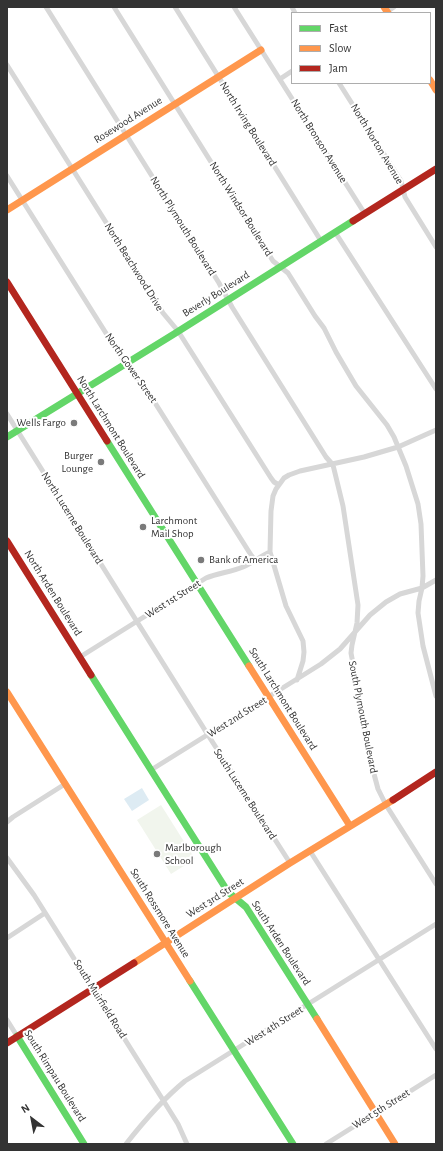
<!DOCTYPE html>
<html>
<head>
<meta charset="utf-8">
<style>
	body { margin:0 }
	#map { position:relative; width:443px; height:1151px; overflow:hidden; background:#fff; font-family:"Alegreya Sans",sans-serif }
	canvas { display:block }
	.frame { position:absolute; inset:0; border:8px solid #333; pointer-events:none }
	.legend { position:absolute; left:291px; top:12px; width:140px; height:72px; box-sizing:border-box; background:#fff; border:1px solid #adadad; margin:0; padding:5px 7px; list-style:none; font-size:12px; color:#333 }
	.legend li { display:flex; align-items:center; gap:8px; height:20px }
	.legend b { width:20px; border:1px solid #adadad }
	.north { position:absolute; left:12px; top:1099px; width:40px; height:40px; -webkit-text-stroke:3px #fff; paint-order:stroke; rotate:328deg; font-size:11px; font-weight:700; line-height:16px; text-align:center; color:#333 }
	.north::after { content:''; display:block; margin:auto; width:14px; height:18px; background:#333; clip-path:polygon(50% 0,100% 100%,50% 72%,0 100%) }
</style>
</head>
<body>
<div id="map">
<canvas width="443" height="1151"></canvas>
<div class="frame"></div>
<ul class="legend">
<li><b style="height:5px;background:#63d668"></b>Fast</li>
<li><b style="height:5px;background:#ff974d"></b>Slow</li>
<li><b style="height:5px;background:#b3261e"></b>Jam</li>
</ul>
<div class="north">N</div>
</div>
<script>
const g = document.querySelector('canvas').getContext('2d');
g.lineJoin = 'round';
function paint(path, color) { g.fillStyle = color; g.fill(path, 'evenodd'); }
function trace(path, color, width, dash) { g.strokeStyle = color; g.lineWidth = width; g.lineCap = dash ? 'butt' : 'round'; g.setLineDash(dash || []); g.stroke(path); }
function drawText(font, color, halo, rows, align = 'center') {
  g.font = font + ' "Alegreya Sans",sans-serif'; g.lineWidth = 4; g.setLineDash([]); g.textBaseline = 'middle'; g.strokeStyle = halo; g.fillStyle = color; for (const [text, x, y, turn = 0] of rows) {
    g.save(); g.translate(x, y); g.rotate((+turn || 0) * Math.PI / 180); g.textAlign = isNaN(turn) ? turn : align; if (halo) g.strokeText(text, 0, 0); g.fillText(text, 0, 0); g.restore();
  }
}
paint(new Path2D(`
	M 161,805 L 195,859 L 171,874 L 137,820 Z`), '#f1f5ed');
paint(new Path2D(`
	M 142,788 L 149,800 L 132,811 L 124,799 Z`), '#ddebf3');
trace(new Path2D(`
	M 46,7 L 219,283 L 232,307 L 326,457 L 333,465 L 343,506 L 358,605 L 357,623 L 352,645 L 351,653 L 374,774 L 378,789 L 386,805 L 436,884
	M 114,7 L 273,261 L 288,273 L 315,316 L 324,328 L 336,352 L 356,386 L 387,425 L 394,437 L 406,466 L 418,504 L 421,524 L 423,576 L 422,588 L 419,601 L 418,613 L 423,646 L 436,696
	M 175,7 L 321,241
	M 234,7 L 365,214
	M 292,7 L 295,13
	M 385,13 L 394,7
	M 7,65 L 163,313 L 178,331 L 271,478 L 274,482 L 279,485
	M 280,79 L 292,71
	M 339,83 L 401,181 L 405,197 L 436,247
	M 7,176 L 121,357 L 145,387 L 251,555 L 255,560
	M 335,232 L 436,389
	M 7,414 L 208,735 L 290,863
	M 80,657 L 206,578 C 218,573 231,572 243,567 C 253,563 260,556 270,552
	M 297,680 L 303,661 L 304,652 L 303,641 L 286,606 L 270,552 L 271,511 L 273,496 L 276,489 L 284,478 L 289,475 L 300,471 L 364,457 L 398,447 L 436,430
	M 151,770 L 321,664 L 340,649 L 370,615 L 386,602 L 400,594 L 422,588 L 436,580
	M 7,822 L 13,817 L 65,784
	M 310,851 L 436,1049
	M 7,858 L 34,895 L 163,1100 L 178,1124 L 187,1144
	M 7,938 L 45,913
	M 7,1020 L 17,1036
	M 126,1144 C 144,1121 162,1100 185,1081 L 436,924
	M 326,1144 L 436,1075`), '#d7d7d7', 5);
trace(new Path2D(`
	M 7,437 L 174,334 L 353,221
	M 107,441 L 249,666
	M 91,675 L 228,892 L 246,907 L 317,1019
	M 190,981 L 293,1144
	M 17,1036 L 84,1144`), '#63d668', 7);
trace(new Path2D(`
	M 384,7 L 388,13
	M 430,80 L 436,90
	M 7,210 L 261,50
	M 249,666 L 350,826
	M 7,692 L 190,981
	M 134,963 L 290,863 L 393,800
	M 317,1019 L 395,1144`), '#ff974d', 7);
trace(new Path2D(`
	M 353,221 L 436,169
	M 7,282 L 107,441
	M 7,541 L 91,675
	M 393,800 L 436,772
	M 7,1043 L 134,963`), '#b3261e', 7);
for (const [x, y, r, color] of [
	[74,423,4,"#7a7a7a"],
	[101,462,4,"#7a7a7a"],
	[143,527,4,"#7a7a7a"],
	[201,560,4,"#7a7a7a"],
	[157,854,4,"#7a7a7a"]
]) { const dot = new Path2D(); dot.arc(x, y, r, 0, 2 * Math.PI); g.fillStyle = color; g.fill(dot); trace(dot, '#fff', 1.5); }
drawText('11px', '#333', '#fff', [
	["Rosewood Avenue",128,120,-32],
	["North Irving Boulevard",248,124,58],
	["North Bronson Avenue",319,141,58],
	["North Norton Avenue",377,144,59],
	["North Windsor Boulevard",241,209,58],
	["North Plymouth Boulevard",183,226,58],
	["North Beachwood Drive",134,267,58],
	["Beverly Boulevard",216,294,-32],
	["North Gower Street",131,368,55],
	["North Larchmont Boulevard",111,427,58],
	["North Lucerne Boulevard",72,518,58],
	["North Arden Boulevard",53,593,58],
	["West 1st Street",173,599,-32],
	["South Larchmont Boulevard",283,699,58],
	["West 2nd Street",237,717,-32],
	["South Plymouth Boulevard",363,717,79],
	["South Lucerne Boulevard",245,794,57],
	["West 3rd Street",215,898,-32],
	["South Rossmore Avenue",160,913,58],
	["South Arden Boulevard",281,943,57],
	["South Muirfield Road",100,999,58],
	["West 4th Street",274,1026,-32],
	["South Rimpau Boulevard",55,1076,58],
	["West 5th Street",381,1109,-32]
]);
drawText('11px', '#333', '#fff', [
	["Wells Fargo",66,423,"right"],
	["Burger",93,456,"right"],
	["Lounge",93,469,"right"],
	["Larchmont",151,521],
	["Mail Shop",151,534],
	["Bank of America",209,560],
	["Marlborough",165,848],
	["School",165,861]
], 'left');
</script>
</body>
</html>
